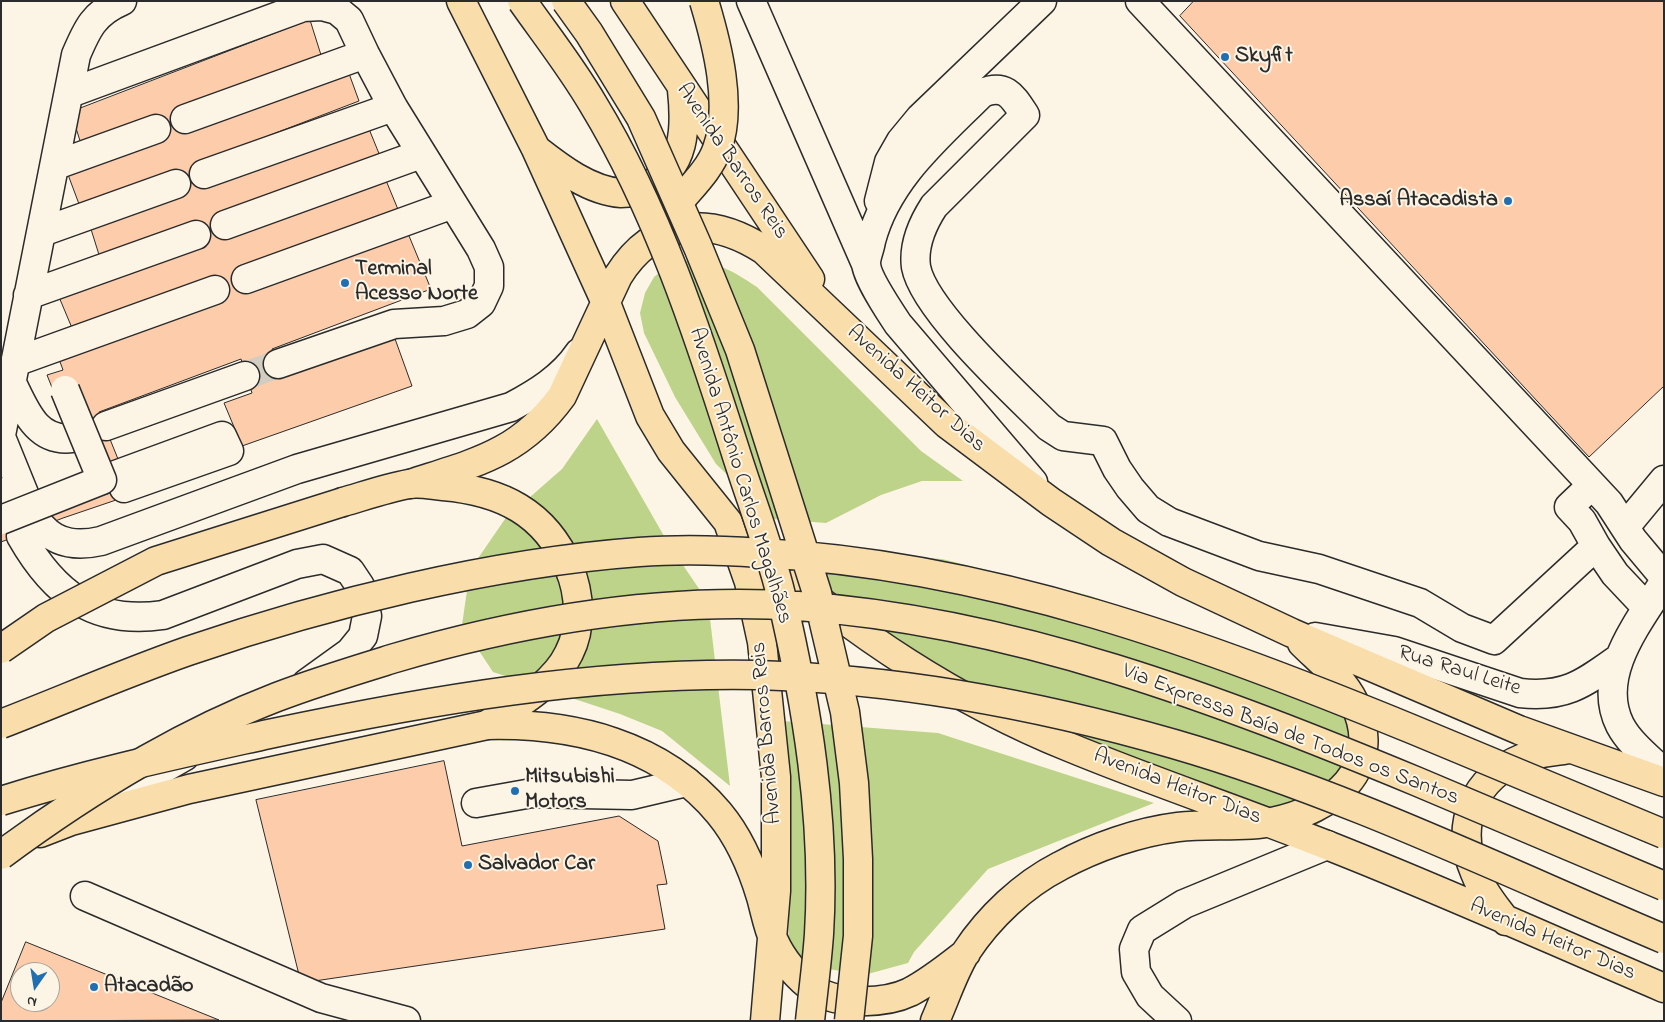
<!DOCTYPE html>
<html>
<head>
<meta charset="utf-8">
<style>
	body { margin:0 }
	#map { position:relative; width:1665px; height:1022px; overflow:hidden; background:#fcf5e5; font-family:"Indie Flower",sans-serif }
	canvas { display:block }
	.frame { position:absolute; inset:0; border:2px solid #2b2b2b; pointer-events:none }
	.north { position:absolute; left:10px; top:962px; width:50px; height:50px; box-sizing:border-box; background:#fcf5e5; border:1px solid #a8a49b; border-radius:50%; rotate:193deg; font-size:14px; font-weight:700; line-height:20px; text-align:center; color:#2b2b2b }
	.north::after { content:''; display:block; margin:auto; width:18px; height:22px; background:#1f6fb2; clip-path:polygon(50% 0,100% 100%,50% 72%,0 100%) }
</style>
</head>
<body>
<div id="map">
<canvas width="1665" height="1022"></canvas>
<div class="frame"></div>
<div class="north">N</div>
</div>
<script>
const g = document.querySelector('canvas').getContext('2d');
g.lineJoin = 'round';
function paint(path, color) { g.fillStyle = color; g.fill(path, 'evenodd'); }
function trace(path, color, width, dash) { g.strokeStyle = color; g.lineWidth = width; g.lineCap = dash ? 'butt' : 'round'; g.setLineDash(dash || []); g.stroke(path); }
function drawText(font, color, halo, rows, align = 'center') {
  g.font = font + ' "Indie Flower",sans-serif'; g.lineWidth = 4; g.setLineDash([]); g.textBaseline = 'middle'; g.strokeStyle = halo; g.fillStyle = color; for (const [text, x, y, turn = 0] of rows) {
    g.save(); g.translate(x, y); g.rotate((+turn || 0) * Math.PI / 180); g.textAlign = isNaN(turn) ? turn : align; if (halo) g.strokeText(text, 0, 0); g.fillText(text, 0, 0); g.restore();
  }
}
paint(new Path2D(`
	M 688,260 C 720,263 731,270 757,287 L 921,451 L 963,481 L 922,481 L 881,495 L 826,523 L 773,519 L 716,464 L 675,397 L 644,333 L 640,313 L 645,293 L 654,277 L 670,264 Z
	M 597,419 L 668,543 L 708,602 L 730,786 L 662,731 L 620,714 L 493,672 L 462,625 L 470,570 L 505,519 L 562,469 Z
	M 871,554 L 942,559 L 1091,596 L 1342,695 L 1369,719 L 1342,806 L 1297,840 L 1016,739 L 791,598 L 838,561 Z
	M 769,720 L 938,733 L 1154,803 L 988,869 L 914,952 L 908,963 L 864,975 L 788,962 L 789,886 Z`), '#bdd389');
const building = new Path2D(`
	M 1194,1 L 1664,1 L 1664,386 L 1589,457 L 1180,16 Z
	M 310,20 L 321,55 L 181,107 L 347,68 L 359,101 L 200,162 L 367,124 L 380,156 L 385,178 L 431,289 L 272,349 L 283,377 L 394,336 L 412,386 L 242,446 L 224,403 L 252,393 L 241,359 L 99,412 L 118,459 L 228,423 L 240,458 L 63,518 L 1,542 L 1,505 L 86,473 L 47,375 L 63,370 L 59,359 L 72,328 L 59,297 L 100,258 L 90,226 L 172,173 L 79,204 L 67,172 L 81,144 L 71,112 Z
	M 444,761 L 462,846 L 619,816 L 658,841 L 667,884 L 657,885 L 665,929 L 301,983 L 256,800 Z
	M 26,942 L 219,1020 L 1,1021 L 1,1003 ZM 20,972 L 50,972 L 50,1002 L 20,1002 Z`);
paint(building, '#fcccab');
trace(building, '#2b2b2b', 1);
trace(new Path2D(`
	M 245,376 L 278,364`), '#d2cdc0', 28, [28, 14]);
const minor = new Path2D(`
	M 751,1 L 866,264
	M 1140,1 L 1609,503 L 1633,540 L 1664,577
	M 70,93 L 303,7 L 322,6 L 337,10 L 349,20 L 365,54 L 393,107 L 481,249 L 489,267 L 489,286 L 481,303 L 467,314 L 444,321 L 394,324 L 278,364
	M 185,119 L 365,54
	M 56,165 L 156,129
	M 204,174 L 393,107
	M 879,201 L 889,162 L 901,141 L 920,118 L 1042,1
	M 225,225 L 421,154
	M 42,232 L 176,184
	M 246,279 L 453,204
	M 28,295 L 196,235
	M 15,362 L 215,290
	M 11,381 C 25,409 36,443 73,438
	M 106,426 L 245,376
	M 1,435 L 76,55 C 87,29 94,13 122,1
	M 1,437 L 25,496
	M 102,480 L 222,436 L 229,451 L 124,488
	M 1033,482 L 898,324 C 890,312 866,276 866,263 C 866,257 870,248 871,241 C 887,179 938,137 982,93 C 1006,83 1013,97 1025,115 L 934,206 C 923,223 913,245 916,267 C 924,310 1016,394 1049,427 L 1063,436 L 1103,441 L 1117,469 L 1130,488 L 1148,509 L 1169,522 L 1259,556 L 1319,569 L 1420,603 L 1462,628 L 1494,640 L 1596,546 L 1582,521 L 1569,507 L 1592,485
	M 1,492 L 5,504
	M 42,527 C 58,545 79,546 101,541 L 297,469 L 511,407 C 537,393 562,378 579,353
	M 1625,527 L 1664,480
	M 21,536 C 54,594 94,625 163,615 L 297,564 L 323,559 L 350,571 L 360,586 L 367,616 L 363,636 L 350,652 L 307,683
	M 1596,546 L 1615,574 L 1647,608
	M 1664,582 C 1639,622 1595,675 1620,725 C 1630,744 1649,758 1664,773
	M 1315,637 L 1394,651 L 1520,693 C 1565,698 1583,684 1618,659
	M 476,803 L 532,793 L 632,795 L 687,782
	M 85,813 L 185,756
	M 85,896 L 321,998 L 406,1021
	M 1177,1021 L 1150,996 L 1136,972 L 1134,949 L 1142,930 L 1184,904 L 1327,845`);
const major = new Path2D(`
	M 461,1 L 536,149 L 606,303 L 650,416 L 671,451 L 728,522 L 749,582 L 762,642 L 776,777 L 776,891 L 765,1021
	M 625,1 L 810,279
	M 537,150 C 560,168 590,191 621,193 C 630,193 640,190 647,186 C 686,168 686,127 682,90
	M 410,484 C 474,463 520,454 562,396 L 618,276 C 654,218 710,215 764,250 L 947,424 L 1051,502 L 1111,542 L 1183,582 L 1292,633 L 1519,730 L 1664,782
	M 763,553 C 852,633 958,702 1069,747 C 1151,781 1236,809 1319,842 C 1435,887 1549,939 1664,988
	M 40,833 L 71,821 L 189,789 L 487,725 C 574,723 661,744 719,813 C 739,837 752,867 761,897 C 765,911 768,928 774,941 C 782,959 798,979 815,990 C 839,1005 885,1004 910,992 C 931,981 948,967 966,953
	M 1506,921 C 1495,906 1482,891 1475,873 C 1454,824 1474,778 1523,758 C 1537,752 1554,752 1569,749
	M 935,1021 C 945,999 953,973 966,952 C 989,917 1023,885 1060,866 C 1095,847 1138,832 1178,827 C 1209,823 1242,828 1272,822 C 1332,810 1386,769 1354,702 C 1343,679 1320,661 1302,643`);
const highway = new Path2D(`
	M 343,502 C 364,496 387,488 409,484 C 419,482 432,485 443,486 C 501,491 545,512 569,568 C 580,593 582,628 569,653 C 554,685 515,706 487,725`);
trace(minor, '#2b2b2b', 31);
trace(major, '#2b2b2b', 31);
trace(highway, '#2b2b2b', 31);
trace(minor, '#fcf5e5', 28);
trace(major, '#f9deab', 28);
trace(highway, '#f9deab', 28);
const minorBridge = new Path2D(`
	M 1,520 L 102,480 L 65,390`);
const majorBridge = new Path2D(`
	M 679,202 C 692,186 710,169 717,149 C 733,106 717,44 704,1
	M 1,801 C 89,773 179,754 269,734 C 429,700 593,672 757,675 C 898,679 1039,705 1174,744 C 1343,793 1503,871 1664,939`);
const highwayBridge = new Path2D(`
	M 522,1 C 546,35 572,68 593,104 C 657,209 698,333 735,450 C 750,498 769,546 781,595 C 807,705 826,821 819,934 C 817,963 813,992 810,1021
	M 566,1 L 589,33 L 641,118 L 698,247 L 740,350 L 817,593 L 845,712 L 854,783 L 858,859 L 858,936 L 849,1021
	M 1,649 L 46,618 L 156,561 L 343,502
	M 1,724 C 63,700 125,673 188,651 C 328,603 491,563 639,552 C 679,549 720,550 761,553 C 990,565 1204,644 1414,730 C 1497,765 1581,799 1664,834
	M 1,855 C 86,792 178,735 277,697 C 316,682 356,670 395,658 C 525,620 662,597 798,606 C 1014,621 1220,700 1418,782 C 1500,816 1582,851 1664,886`);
trace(minorBridge, '#2b2b2b', 31, []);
trace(majorBridge, '#2b2b2b', 31, []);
trace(highwayBridge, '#2b2b2b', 31, []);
trace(minorBridge, '#fcf5e5', 28);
trace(majorBridge, '#f9deab', 28);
trace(highwayBridge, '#f9deab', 28);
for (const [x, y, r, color] of [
	[1225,57,5,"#1f6fb2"],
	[1508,201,5,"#1f6fb2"],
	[345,283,5,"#1f6fb2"],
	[515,791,5,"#1f6fb2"],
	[468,865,5,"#1f6fb2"],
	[94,987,5,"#1f6fb2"]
]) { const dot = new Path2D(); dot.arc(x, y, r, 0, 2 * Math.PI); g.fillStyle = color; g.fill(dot); trace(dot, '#fcf5e5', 2); }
drawText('bold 22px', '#2b2b2b', '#fcf5e5', [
	["Skyfit",1235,57],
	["Assaí Atacadista",1498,201,"right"],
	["Terminal",355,270],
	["Acesso Norte",355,295],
	["Mitsubishi",525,778],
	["Motors",525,803],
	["Salvador Car",478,865],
	["Atacadão",104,987]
], 'left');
drawText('22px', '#2b2b2b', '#fcf5e5', [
	["Avenida Barros Reis",731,162,56],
	["Avenida Heitor Dias",915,390,42],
	["Avenida Antônio Carlos Magalhães",739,476,73],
	["Rua Raul Leite",1459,672,17],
	["Avenida Barros Reis",768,733,-95],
	["Via Expressa Baía de Todos os Santos",1290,736,21],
	["Avenida Heitor Dias",1177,788,21],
	["Avenida Heitor Dias",1552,941,23]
]);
</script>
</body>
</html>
